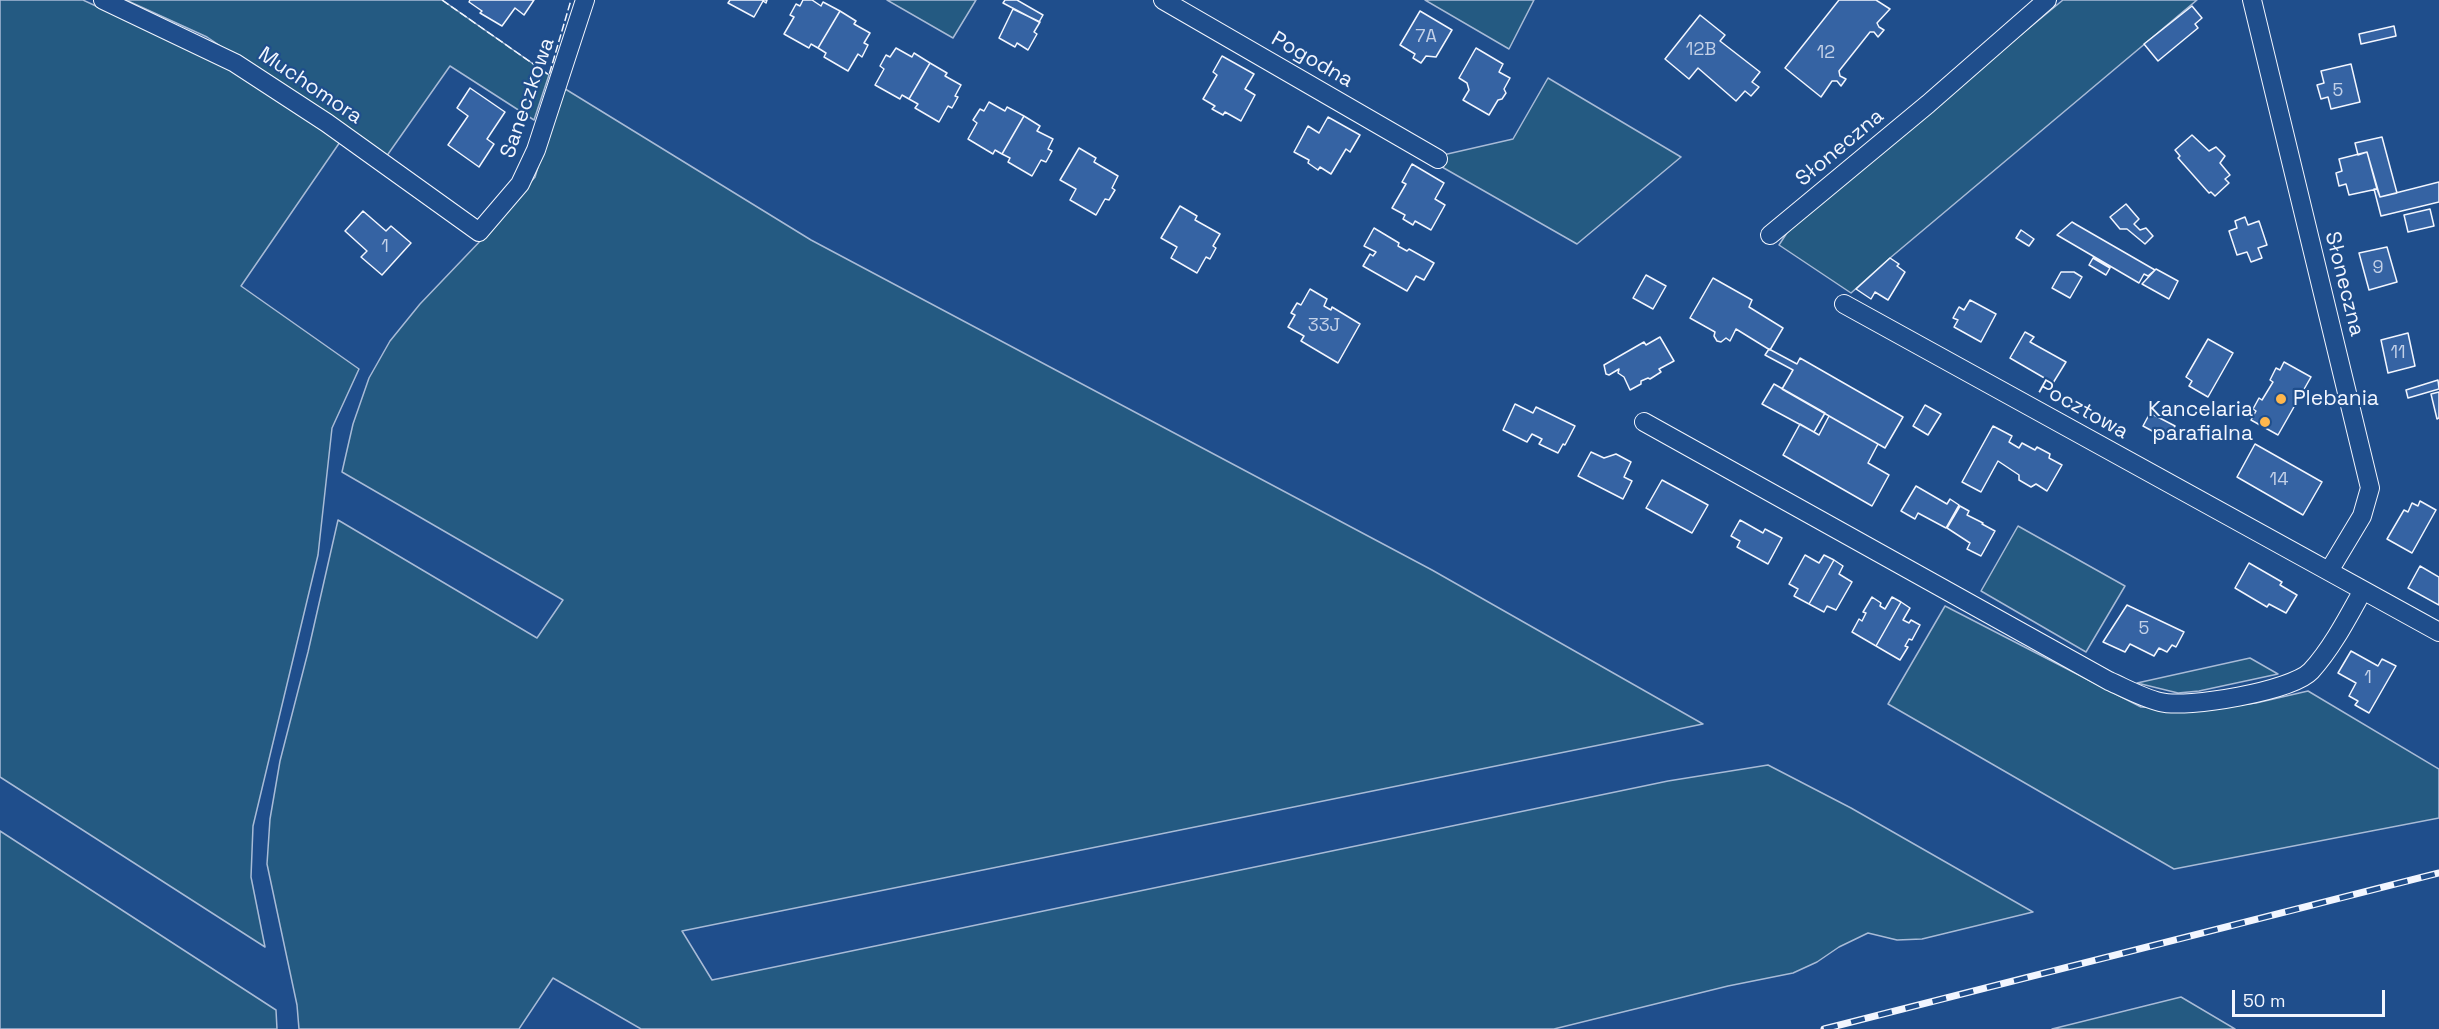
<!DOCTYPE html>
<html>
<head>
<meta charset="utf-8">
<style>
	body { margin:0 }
	#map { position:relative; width:2439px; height:1029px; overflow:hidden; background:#1f4e8c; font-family:"Space Grotesk",sans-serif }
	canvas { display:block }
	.scale { position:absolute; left:2232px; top:990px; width:153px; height:27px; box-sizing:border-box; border:3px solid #f2f6ff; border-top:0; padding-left:8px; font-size:18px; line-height:21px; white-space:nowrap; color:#f2f6ff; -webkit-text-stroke:4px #1f4e8c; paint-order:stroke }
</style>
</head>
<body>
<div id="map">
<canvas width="2439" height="1029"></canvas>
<div class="scale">50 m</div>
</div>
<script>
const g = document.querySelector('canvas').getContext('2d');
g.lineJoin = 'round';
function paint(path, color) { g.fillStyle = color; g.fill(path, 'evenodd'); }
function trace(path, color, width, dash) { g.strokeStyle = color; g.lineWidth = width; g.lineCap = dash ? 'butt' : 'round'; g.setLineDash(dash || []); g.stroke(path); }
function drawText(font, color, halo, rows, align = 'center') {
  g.font = font + ' "Space Grotesk",sans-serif'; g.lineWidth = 4.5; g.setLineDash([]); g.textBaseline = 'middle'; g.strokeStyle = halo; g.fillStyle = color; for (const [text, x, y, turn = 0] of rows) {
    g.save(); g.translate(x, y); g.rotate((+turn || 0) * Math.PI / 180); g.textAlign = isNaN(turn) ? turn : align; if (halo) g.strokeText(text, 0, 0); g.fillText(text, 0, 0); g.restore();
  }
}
const green = new Path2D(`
	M 0,0 L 83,0 L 236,71 L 340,142 L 241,286 L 359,369 L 332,428 L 318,555 L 253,826 L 251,877 L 265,947 L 0,777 Z
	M 126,0 L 442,0 L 549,75 L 534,120 L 450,66 L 386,157 L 207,37 Z
	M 887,0 L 976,0 L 953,38 Z
	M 1425,0 L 1534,0 L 1509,49 Z
	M 2063,0 L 2197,0 L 1890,258 L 1851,293 L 1779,245 L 1794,222 Z
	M 1548,78 L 1681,157 L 1577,244 L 1442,167 L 1443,155 L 1513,139 Z
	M 562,87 L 811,240 L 1432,570 L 1703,724 L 682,931 L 712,980 L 1668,781 L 1768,765 L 1851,808 L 2033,912 L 1922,939 L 1897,940 L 1868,933 L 1839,947 L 1817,962 L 1793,973 L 1728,986 L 1554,1029 L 641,1029 L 553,978 L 519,1029 L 299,1029 L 297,1005 L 267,864 L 270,819 L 280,761 L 308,652 L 338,520 L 537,638 L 563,600 L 342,472 L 353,424 L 369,378 L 390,341 L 420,304 L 485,236 L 535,177 Z
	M 2018,526 L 2125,586 L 2086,652 L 1981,591 Z
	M 1945,606 L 2141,707 L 2194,710 L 2256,703 L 2308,691 L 2439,769 L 2439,818 L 2174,869 L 1888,704 Z
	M 2250,658 L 2278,674 L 2199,691 L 2178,693 L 2137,683 Z
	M 0,831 L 276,1010 L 277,1029 L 0,1029 Z
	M 2181,997 L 2235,1029 L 2052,1029 Z`);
paint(green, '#245a82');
trace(green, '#a8bbd7', 1.5);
const building = new Path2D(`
	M 470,0 L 534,0 L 524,15 L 515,8 L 502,26 L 480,13 L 482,11 L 469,2 Z
	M 730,0 L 767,0 L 766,3 L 763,1 L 754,17 L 728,3 Z
	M 803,0 L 812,0 L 821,6 L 823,2 L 840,11 L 818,48 L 811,44 L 809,48 L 784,34 L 794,17 L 790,15 L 796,4 L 800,6 Z
	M 1005,0 L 1017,0 L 1043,15 L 1039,22 L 1003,3 Z
	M 1839,0 L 1876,0 L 1890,9 L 1877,23 L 1879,27 L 1884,30 L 1878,37 L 1874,32 L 1870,32 L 1839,71 L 1840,76 L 1846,79 L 1841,86 L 1837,81 L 1832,81 L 1821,97 L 1785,68 Z
	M 2192,6 L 2202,18 L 2195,24 L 2198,28 L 2158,61 L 2144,44 Z
	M 1013,9 L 1040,22 L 1034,32 L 1037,34 L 1028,50 L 1017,43 L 1015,47 L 999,38 Z
	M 840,11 L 856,21 L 854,24 L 870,33 L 864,43 L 868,45 L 862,57 L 858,54 L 848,71 L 824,57 L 826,53 L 818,48 Z
	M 1420,11 L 1452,30 L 1436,57 L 1426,56 L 1421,63 L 1413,58 L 1415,54 L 1400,45 Z
	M 1700,15 L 1725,35 L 1720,41 L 1760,72 L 1752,82 L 1759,87 L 1751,96 L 1745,91 L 1736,101 L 1698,68 L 1689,79 L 1665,59 Z
	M 2394,26 L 2396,36 L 2361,44 L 2359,34 Z
	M 896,48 L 912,57 L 914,53 L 930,63 L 909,99 L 902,95 L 900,99 L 875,85 L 884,69 L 880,66 L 886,55 L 890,57 Z
	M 1476,48 L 1503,64 L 1499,72 L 1510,78 L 1504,89 L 1506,93 L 1502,99 L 1498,100 L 1489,115 L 1463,100 L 1469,90 L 1467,83 L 1459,78 Z
	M 1222,56 L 1254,74 L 1245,89 L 1255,95 L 1241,121 L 1225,112 L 1223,115 L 1212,109 L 1215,106 L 1203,99 L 1217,75 L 1213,72 Z
	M 930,63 L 947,73 L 945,76 L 961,85 L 955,96 L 958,97 L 952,108 L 948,106 L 939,122 L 915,108 L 918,104 L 909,99 Z
	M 2351,64 L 2360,102 L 2331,109 L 2328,97 L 2321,99 L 2317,85 L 2324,83 L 2321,71 Z
	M 470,88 L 505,112 L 487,139 L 494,144 L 479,167 L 448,145 L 468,116 L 457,108 Z
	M 989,102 L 1005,111 L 1007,107 L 1024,116 L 1002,154 L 995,150 L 993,154 L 968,139 L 977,123 L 973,120 L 980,109 L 984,111 Z
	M 1024,116 L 1040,126 L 1037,131 L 1053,139 L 1048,149 L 1052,151 L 1046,162 L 1041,160 L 1032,176 L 1008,162 L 1010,158 L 1002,154 Z
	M 1328,117 L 1360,135 L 1350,152 L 1346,149 L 1331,174 L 1320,167 L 1318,170 L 1308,163 L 1309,160 L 1294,152 L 1308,126 L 1319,133 Z
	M 2192,135 L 2209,151 L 2216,147 L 2225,156 L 2220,163 L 2230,175 L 2225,179 L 2229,183 L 2215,196 L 2211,192 L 2209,193 L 2178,158 L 2180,156 L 2175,150 Z
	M 2382,137 L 2397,193 L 2380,197 L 2367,152 L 2358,155 L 2355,143 Z
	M 1079,148 L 1096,158 L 1094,162 L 1118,176 L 1112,188 L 1115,190 L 1109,200 L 1105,199 L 1096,215 L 1070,200 L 1076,189 L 1060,180 Z
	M 2367,152 L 2377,189 L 2349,195 L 2346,184 L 2339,186 L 2336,173 L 2342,171 L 2339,159 Z
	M 1412,164 L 1444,183 L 1435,199 L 1445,205 L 1431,230 L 1415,221 L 1413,225 L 1403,219 L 1405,215 L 1392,208 L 1406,184 L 1402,182 Z
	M 2439,182 L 2439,202 L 2381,216 L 2374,189 L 2377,189 L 2380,197 Z
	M 2126,204 L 2139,219 L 2134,224 L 2140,230 L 2146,228 L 2153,236 L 2145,244 L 2127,229 L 2120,229 L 2110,217 Z
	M 1180,206 L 1197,216 L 1195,220 L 1220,234 L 1213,246 L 1216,248 L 1210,259 L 1206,257 L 1197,273 L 1171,258 L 1177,247 L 1161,238 Z
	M 2430,209 L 2434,226 L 2408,232 L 2404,215 Z
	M 363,211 L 386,231 L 391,226 L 411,243 L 382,275 L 361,257 L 367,251 L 345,231 Z
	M 2245,217 L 2248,225 L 2259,221 L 2267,245 L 2258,248 L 2262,258 L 2251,262 L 2247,252 L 2237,255 L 2229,231 L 2237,228 L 2235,221 Z
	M 2072,222 L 2077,225 L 2155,270 L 2148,276 L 2144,274 L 2139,283 L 2057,235 Z
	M 1374,228 L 1399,243 L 1398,246 L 1407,251 L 1409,249 L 1434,263 L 1424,280 L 1416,276 L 1407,291 L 1363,266 L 1370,254 L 1373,256 L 1376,252 L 1364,246 Z
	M 2021,230 L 2034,239 L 2029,246 L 2016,238 Z
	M 2387,247 L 2397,282 L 2369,290 L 2359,253 Z
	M 1890,258 L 1899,264 L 1897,266 L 1905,272 L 1888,300 L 1875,292 L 1871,299 L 1856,289 Z
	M 2093,258 L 2110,268 L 2106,275 L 2089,265 Z
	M 2156,269 L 2178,281 L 2169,299 L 2142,284 Z
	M 2061,272 L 2074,272 L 2082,277 L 2070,298 L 2052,288 Z
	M 1646,275 L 1666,286 L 1653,309 L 1633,298 Z
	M 1713,278 L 1752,300 L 1749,307 L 1783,328 L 1770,350 L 1736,329 L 1730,341 L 1726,338 L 1721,342 L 1717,341 L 1714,336 L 1715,332 L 1690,318 Z
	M 1310,289 L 1327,299 L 1324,306 L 1331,310 L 1332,307 L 1360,324 L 1338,363 L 1301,341 L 1304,336 L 1288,327 L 1295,315 L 1291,313 L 1297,303 L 1301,305 Z
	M 1970,300 L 1996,314 L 1981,342 L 1954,327 L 1958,320 L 1953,318 L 1959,307 L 1964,310 Z
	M 2025,332 L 2034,337 L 2030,342 L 2066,362 L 2053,383 L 2010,358 Z
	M 2408,333 L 2415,366 L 2388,373 L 2381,340 Z
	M 1660,337 L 1674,361 L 1659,369 L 1661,372 L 1650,379 L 1648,378 L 1641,381 L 1641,384 L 1630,390 L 1624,377 L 1618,373 L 1619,369 L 1609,375 L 1606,374 L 1604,365 L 1644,342 L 1646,345 Z
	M 2208,339 L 2233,353 L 2208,397 L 2189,386 L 2192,381 L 2186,377 Z
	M 1769,349 L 1797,364 L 1800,358 L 1903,417 L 1885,448 L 1782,389 L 1793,370 L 1765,355 Z
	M 2284,362 L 2311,377 L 2278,435 L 2251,420 L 2256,411 L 2253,409 L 2259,398 L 2262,400 L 2273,382 L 2270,380 L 2276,368 L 2280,370 Z
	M 2438,380 L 2439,389 L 2408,398 L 2406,390 Z
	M 1774,384 L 1825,413 L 1814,432 L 1762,404 Z
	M 2439,392 L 2439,418 L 2437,419 L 2431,394 Z
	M 1515,404 L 1533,413 L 1536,407 L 1575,426 L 1565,445 L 1563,444 L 1558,453 L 1539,444 L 1542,439 L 1532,434 L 1527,442 L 1503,430 Z
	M 1925,405 L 1941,414 L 1928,435 L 1913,426 Z
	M 2150,413 L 2175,426 L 2167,439 L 2143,426 Z
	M 1829,416 L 1878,444 L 1868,463 L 1889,475 L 1872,506 L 1783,455 L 1800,424 L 1819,435 Z
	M 1993,426 L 2012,436 L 2009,442 L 2019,448 L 2022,443 L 2035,450 L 2037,447 L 2050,454 L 2049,458 L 2062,465 L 2047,491 L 2036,484 L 2031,487 L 2019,480 L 2019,475 L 1998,461 L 1981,492 L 1962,482 Z
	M 2255,444 L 2322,482 L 2303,515 L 2237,477 Z
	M 1591,452 L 1604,458 L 1616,454 L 1631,462 L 1624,477 L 1632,481 L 1623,499 L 1578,476 Z
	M 1662,480 L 1708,505 L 1692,533 L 1646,508 Z
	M 1916,486 L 1947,504 L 1950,499 L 1959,505 L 1946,528 L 1918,513 L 1915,519 L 1901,511 Z
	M 2420,501 L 2436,510 L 2412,553 L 2387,539 L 2404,510 L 2408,512 L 2412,503 L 2418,506 Z
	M 1960,506 L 1969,511 L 1967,515 L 1983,523 L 1982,524 L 1995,531 L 1981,556 L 1967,549 L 1970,543 L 1947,528 Z
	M 1740,520 L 1763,533 L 1765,529 L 1782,538 L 1768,564 L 1737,547 L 1740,541 L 1731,536 Z
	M 1805,555 L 1819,563 L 1824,555 L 1834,560 L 1809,604 L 1794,596 L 1798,589 L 1789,584 Z
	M 1834,560 L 1843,566 L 1839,574 L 1852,582 L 1836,610 L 1827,606 L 1824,612 L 1809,604 Z
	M 2249,563 L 2282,582 L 2280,585 L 2297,595 L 2286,613 L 2269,604 L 2267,607 L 2235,588 Z
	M 2420,566 L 2439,577 L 2439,605 L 2408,588 Z
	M 1872,597 L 1881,603 L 1880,606 L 1885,609 L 1892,597 L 1901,602 L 1876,646 L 1852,632 L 1859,619 L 1862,621 L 1866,613 L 1863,612 Z
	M 1901,602 L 1910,608 L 1903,620 L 1909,623 L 1911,620 L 1920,625 L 1912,640 L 1909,639 L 1905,646 L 1908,647 L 1900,660 L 1876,646 Z
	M 2127,605 L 2184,632 L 2176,647 L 2172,645 L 2167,652 L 2159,648 L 2154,656 L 2130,644 L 2125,652 L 2103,642 Z
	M 2351,651 L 2378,666 L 2382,659 L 2396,666 L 2369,713 L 2355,705 L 2358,701 L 2349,696 L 2356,683 L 2338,673 Z`);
paint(building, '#3563a3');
trace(building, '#f2f6ff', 1.5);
const minor = new Path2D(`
	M 103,0 L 235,63 L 327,123 L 479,232 L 520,184 L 536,150 L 585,0
	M 1163,0 L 1438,159
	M 2252,0 L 2370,488 L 2362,516 L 2329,571
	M 1770,235 L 1928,104 L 2047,0
	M 1844,304 L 2439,632
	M 1644,422 L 2109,681 C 2125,688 2143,698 2160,702 C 2187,709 2292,691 2311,671 C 2332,648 2348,617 2363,590`);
trace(minor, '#f2f6ff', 20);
trace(minor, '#1f4e8c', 18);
const rail = new Path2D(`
	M 1824,1029 L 2439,873`);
trace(rail, '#f2f6ff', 7);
trace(rail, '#1f4e8c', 4.5, [14]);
trace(new Path2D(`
	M 442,0 L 549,75 L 571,0`), '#f2f6ff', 1.5, [8, 3]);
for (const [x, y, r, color] of [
	[2281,399,6,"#ffb74d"],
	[2265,422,6,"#ffb74d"]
]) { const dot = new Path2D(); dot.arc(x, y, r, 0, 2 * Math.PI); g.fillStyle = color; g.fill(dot); trace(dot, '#1f4e8c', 2); }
drawText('18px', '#c3d1e8', null, [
	["7A",1426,37],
	["12B",1701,50],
	["12",1826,53],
	["5",2338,91],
	["1",385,247],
	["9",2378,268],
	["33J",1324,326],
	["11",2398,353],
	["14",2279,480],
	["5",2144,629],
	["1",2368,678]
]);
drawText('21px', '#f2f6ff', '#1f4e8c', [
	["Pogodna",1312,60,30],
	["Muchomora",310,86,34],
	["Saneczkowa",528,98,-71],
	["Słoneczna",1840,148,-40],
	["Słoneczna",2344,284,76],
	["Pocztowa",2083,410,29]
]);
drawText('21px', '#f2f6ff', '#1f4e8c', [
	["Plebania",2293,399],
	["Kancelaria",2253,410,"right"],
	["parafialna",2253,434,"right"]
], 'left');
</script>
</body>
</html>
